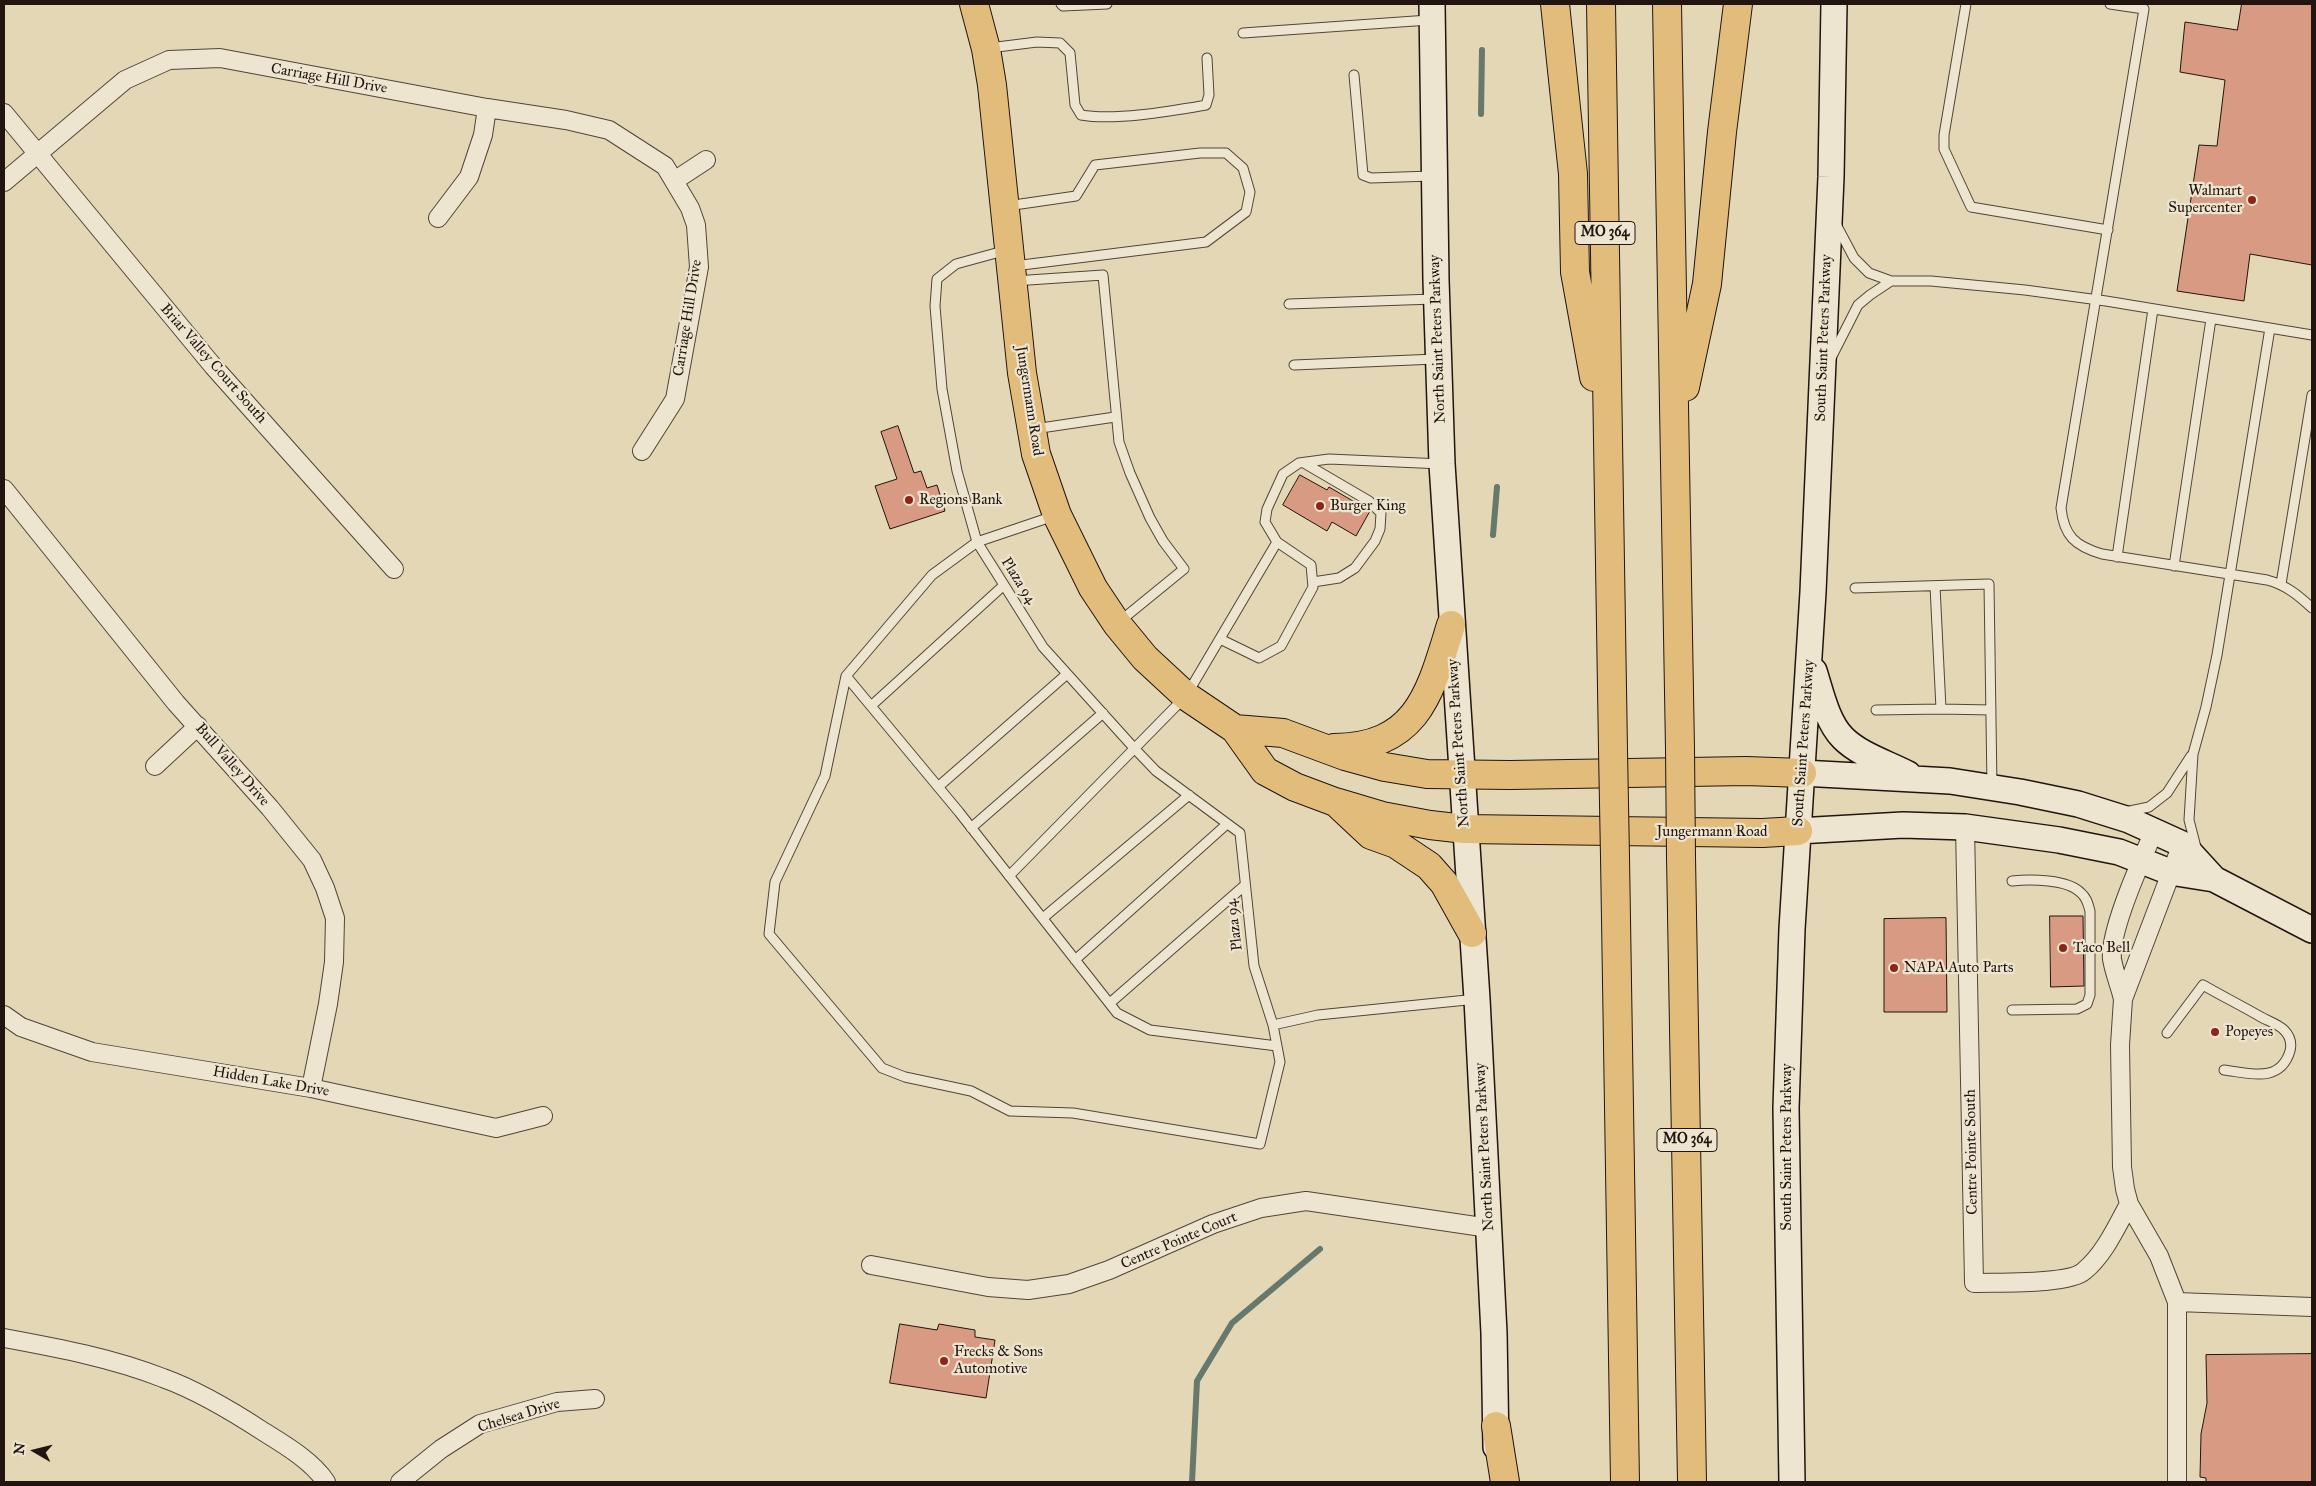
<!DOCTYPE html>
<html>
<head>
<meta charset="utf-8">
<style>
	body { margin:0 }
	#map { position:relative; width:2316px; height:1486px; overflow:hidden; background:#e3d7b6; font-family:"IM FELL Great Primer",serif }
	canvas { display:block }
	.frame { position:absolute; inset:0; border:5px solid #22140e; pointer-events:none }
	.north { position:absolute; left:10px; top:1426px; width:50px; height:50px; -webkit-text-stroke:4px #ede5d0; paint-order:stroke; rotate:278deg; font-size:14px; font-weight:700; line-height:20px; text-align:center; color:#22140e }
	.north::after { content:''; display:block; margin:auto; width:18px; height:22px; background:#22140e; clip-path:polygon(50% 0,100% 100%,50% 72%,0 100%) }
</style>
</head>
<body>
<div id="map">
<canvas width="2316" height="1486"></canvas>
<div class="frame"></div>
<div class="north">N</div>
</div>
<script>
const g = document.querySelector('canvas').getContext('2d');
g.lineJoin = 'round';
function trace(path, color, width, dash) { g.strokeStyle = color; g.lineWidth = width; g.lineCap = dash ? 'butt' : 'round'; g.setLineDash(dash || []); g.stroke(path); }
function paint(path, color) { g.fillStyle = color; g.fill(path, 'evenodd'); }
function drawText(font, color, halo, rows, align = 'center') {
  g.font = font + ' "IM FELL Great Primer",serif'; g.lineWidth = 4.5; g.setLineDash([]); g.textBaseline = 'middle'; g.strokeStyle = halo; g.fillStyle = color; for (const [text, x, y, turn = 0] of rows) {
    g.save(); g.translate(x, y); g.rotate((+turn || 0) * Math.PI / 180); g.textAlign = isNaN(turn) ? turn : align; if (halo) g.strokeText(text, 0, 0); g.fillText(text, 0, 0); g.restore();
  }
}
trace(new Path2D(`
	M 1481,114 L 1482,50
	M 1493,535 L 1497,487
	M 1192,1482 L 1197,1381 L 1232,1323 L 1320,1249`), '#67786d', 6);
const building = new Path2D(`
	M 2242,4 L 2312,4 L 2312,265 L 2250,254 L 2244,301 L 2177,291 L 2199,145 L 2217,146 L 2225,80 L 2180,72 L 2185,22 L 2237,30 Z
	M 898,426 L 914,473 L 921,471 L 927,488 L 937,485 L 945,511 L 890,529 L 875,486 L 897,479 L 881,432 Z
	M 1300,475 L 1327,490 L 1329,487 L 1370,511 L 1356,536 L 1332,522 L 1327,531 L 1283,505 Z
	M 2050,916 L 2083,916 L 2084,986 L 2051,987 Z
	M 1946,918 L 1947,1012 L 1884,1012 L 1884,919 Z
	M 900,1324 L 937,1330 L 939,1324 L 975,1330 L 975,1337 L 995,1340 L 986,1398 L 890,1383 Z
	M 2312,1354 L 2312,1482 L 2206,1482 L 2206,1478 L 2200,1477 L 2201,1434 L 2207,1403 L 2206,1355 Z`);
paint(building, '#d99a83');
trace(building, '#22140e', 1);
const lane = new Path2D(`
	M 1061,4 L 1063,6 L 1107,4
	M 1966,4 L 1944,135 L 1944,149 L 1971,207 L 2108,230
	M 2110,4 L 2144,9 L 2061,508 C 2064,536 2075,546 2102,554 L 2267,580 C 2286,585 2298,595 2312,608
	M 1243,33 L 1429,20
	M 989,48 L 1037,42 L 1060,43 L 1070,53 L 1075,105 L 1081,115 C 1115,121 1171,111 1206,105 L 1209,95 L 1207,58
	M 1354,75 L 1363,175 L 1371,178 L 1432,176
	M 1007,206 L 1076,196 L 1095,165 L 1200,153 L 1226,153 L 1243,168 L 1250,192 L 1246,212 L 1206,242 L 1014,266
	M 1837,226 L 1854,258 L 1869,273 L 1891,281 L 1931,281 L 2025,290 L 2106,301 L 2312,335
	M 1007,250 L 956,264 L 937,279 L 935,306 L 942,389 L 957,471 L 977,542 L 1043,647 L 1134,748 L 1156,771 L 1240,833 L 1254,966 L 1273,1025 L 1280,1062 L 1260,1144 L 1073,1113 L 1010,1111 L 971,1091 L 905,1077 L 882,1068 L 769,934 L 775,882 L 825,776 L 846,676 L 932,575 L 977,542 L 1054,516
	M 1014,281 L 1103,275 L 1119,442 L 1130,473 L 1150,518 L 1163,541 L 1184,569 L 1119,622
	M 1289,304 L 1434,299
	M 1831,358 L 1858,305 L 1870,295 L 1891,281
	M 1294,365 L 1436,359
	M 1034,429 L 1115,417
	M 1304,463 L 1369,501 L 1381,513 L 1380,529 L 1375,541 L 1355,568 L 1339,578 L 1313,582
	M 2117,557 L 2153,309
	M 2174,566 L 2211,319
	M 2281,584 L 2312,395
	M 1935,586 L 1941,709 L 1991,710
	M 1855,588 L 1989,584 L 1992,787
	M 1220,639 L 1259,658 L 1281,646 L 1313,587 L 1311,565 L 1277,542 L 1265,522 L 1267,509 L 1283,474 L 1299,463 L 1329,459 L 1442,464
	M 846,676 L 959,812 L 1117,1013 L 1150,1030 L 1277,1046
	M 871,706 L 1004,585
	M 1876,710 L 1941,709
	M 938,787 L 1067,674
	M 2125,812 L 2149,807 L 2167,793 L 2191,756
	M 971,828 L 1103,713
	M 2197,851 L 2189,820 L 2193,754 L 2206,707 L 2217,655 L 2270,328
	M 1009,876 L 1186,696 L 1277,542
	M 1043,918 L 1189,795
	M 1075,960 L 1227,824
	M 1110,1003 L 1244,886
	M 2012,1010 L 2077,1009 L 2087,1004 L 2090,995 L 2090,911 C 2088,904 2087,898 2081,893 C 2068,879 2030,879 2012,881
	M 1273,1025 L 1318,1015 L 1477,999
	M 2167,1033 L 2203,985 C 2222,996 2242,1006 2261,1017 C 2268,1021 2278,1024 2284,1030 C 2290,1036 2292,1043 2290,1051 C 2280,1084 2249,1073 2224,1070`);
const street = new Path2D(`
	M 4,113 L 213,366 L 394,569
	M 674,181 L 706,160
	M 4,182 L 125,80 L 169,60 L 220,58 L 487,108 L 566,120 L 609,130 L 665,166 L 690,208 L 696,225 L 699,267 L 675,399 L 642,451
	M 438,218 L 469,177 L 483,135 L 487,108
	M 4,489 L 176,703 L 270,808 L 312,860 L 325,888 L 335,918 L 334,962 L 328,1004 L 311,1088
	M 155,766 L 198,726
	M 1965,827 L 1974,1283 C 1997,1282 2069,1285 2084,1271 C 2104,1255 2117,1226 2129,1204
	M 2182,844 L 2123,999 L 2120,1045 L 2122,1167 L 2125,1189 L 2129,1204 L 2159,1256 L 2177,1302 L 2312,1307
	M 2123,999 C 2120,986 2114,972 2112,959 C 2109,931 2142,859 2154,831
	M 4,1015 L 21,1027 L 92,1052 L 311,1088 L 496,1128 L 543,1116
	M 871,1265 L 988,1287 L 1028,1290 L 1069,1284 L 1109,1270 L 1213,1224 L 1261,1208 L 1306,1201 L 1489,1228
	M 4,1338 C 58,1348 112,1358 163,1378 C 199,1391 232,1411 264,1432 C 285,1445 312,1461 326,1482
	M 400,1482 L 441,1449 L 480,1424 L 557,1402 L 595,1399
	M 2177,1482 L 2177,1302`);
const secondary = new Path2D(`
	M 1432,4 L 1436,280 L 1442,464 L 1477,999 L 1494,1333 L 1496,1447
	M 1814,671 C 1821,693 1827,722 1843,738 C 1860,755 1887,763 1908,774
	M 1802,773 L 1950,781 L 2020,792 L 2078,804 L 2129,820 L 2182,844 L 2214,879
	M 1798,831 L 1903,825 L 1965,827 L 2059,840 L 2119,852 L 2170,872 L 2214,879 L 2312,930
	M 1792,1482 L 1786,1108 L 1792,929 L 1813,592 L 1831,177 L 1834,4`);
const primary = new Path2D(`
	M 974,4 L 986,49 L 992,85 L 1022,373 L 1036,454 L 1057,515 L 1093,588 L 1117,624 L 1145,658 L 1186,696 L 1235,729 L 1265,771 L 1295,787 L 1335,802 L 1382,816 L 1430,825 L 1465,829 L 1762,833 L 1798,831
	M 1235,729 L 1283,733 L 1345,756 L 1385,767 L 1427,774 L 1510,775 L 1746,771 L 1802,773
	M 1334,748 C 1418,747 1430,693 1451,625
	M 1340,806 L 1371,835 L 1396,844 L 1429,866 L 1444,883 L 1472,933`);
const highway = new Path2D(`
	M 1555,4 L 1573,174 L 1575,272 L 1594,377
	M 1601,4 L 1613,750
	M 1667,4 L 1680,749
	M 1685,387 L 1707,284 L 1722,132 L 1738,4
	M 1615,857 L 1625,1482
	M 1681,857 L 1692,1482
	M 1496,1426 L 1505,1482`);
trace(lane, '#524538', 11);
trace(street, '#524538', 20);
trace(secondary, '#22140e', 28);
trace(primary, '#22140e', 30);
trace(highway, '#22140e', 30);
trace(lane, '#ede5d0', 9);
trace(street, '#ede5d0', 18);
trace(secondary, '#ede5d0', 25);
trace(primary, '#e2bc7b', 28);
trace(highway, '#e2bc7b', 28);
const highwayBridge = new Path2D(`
	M 1680,749 L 1681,857
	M 1613,750 L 1615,857`);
trace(highwayBridge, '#22140e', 30, []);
trace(highwayBridge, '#e2bc7b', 28);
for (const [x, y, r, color] of [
	[2252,200,5,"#8f2418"],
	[909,500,5,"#8f2418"],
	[1320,506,5,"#8f2418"],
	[2063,948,5,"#8f2418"],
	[1894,968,5,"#8f2418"],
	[2215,1032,5,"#8f2418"],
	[944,1361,5,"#8f2418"]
]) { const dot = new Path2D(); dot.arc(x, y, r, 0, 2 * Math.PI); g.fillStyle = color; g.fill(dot); trace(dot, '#ede5d0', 2); }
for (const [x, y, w] of [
	[1605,233,60],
	[1687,1140,60]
]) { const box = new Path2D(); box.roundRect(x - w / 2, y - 11.5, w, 23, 4); g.fillStyle = '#ede5d0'; g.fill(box); trace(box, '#22140e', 1); }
drawText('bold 14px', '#22140e', null, [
	["MO 364",1605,233],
	["MO 364",1687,1140]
]);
drawText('15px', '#22140e', '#ede5d0', [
	["Carriage Hill Drive",329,79,10],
	["Carriage Hill Drive",688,318,-81],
	["South Saint Peters Parkway",1824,338,-88],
	["North Saint Peters Parkway",1438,339,-92],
	["Briar Valley Court South",213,364,49],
	["Jungermann Road",1029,401,81],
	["Plaza 94",1018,581,58],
	["North Saint Peters Parkway",1459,743,-94],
	["South Saint Peters Parkway",1804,743,-86],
	["Bull Valley Drive",232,765,49],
	["Jungermann Road",1712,832],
	["Plaza 94",1235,925,-97],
	["Hidden Lake Drive",271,1082,10],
	["North Saint Peters Parkway",1485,1147,-93],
	["South Saint Peters Parkway",1787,1147,-90],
	["Centre Pointe South",1972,1152,-91],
	["Centre Pointe Court",1179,1241,-23],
	["Chelsea Drive",519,1416,-17]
]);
drawText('15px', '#22140e', '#ede5d0', [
	["Walmart",2242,191,"right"],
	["Supercenter",2242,208,"right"],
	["Regions Bank",919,500],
	["Burger King",1330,506],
	["Taco Bell",2073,948],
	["NAPA Auto Parts",1904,968],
	["Popeyes",2225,1032],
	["Frecks & Sons",954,1352],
	["Automotive",954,1369]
], 'left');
</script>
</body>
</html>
